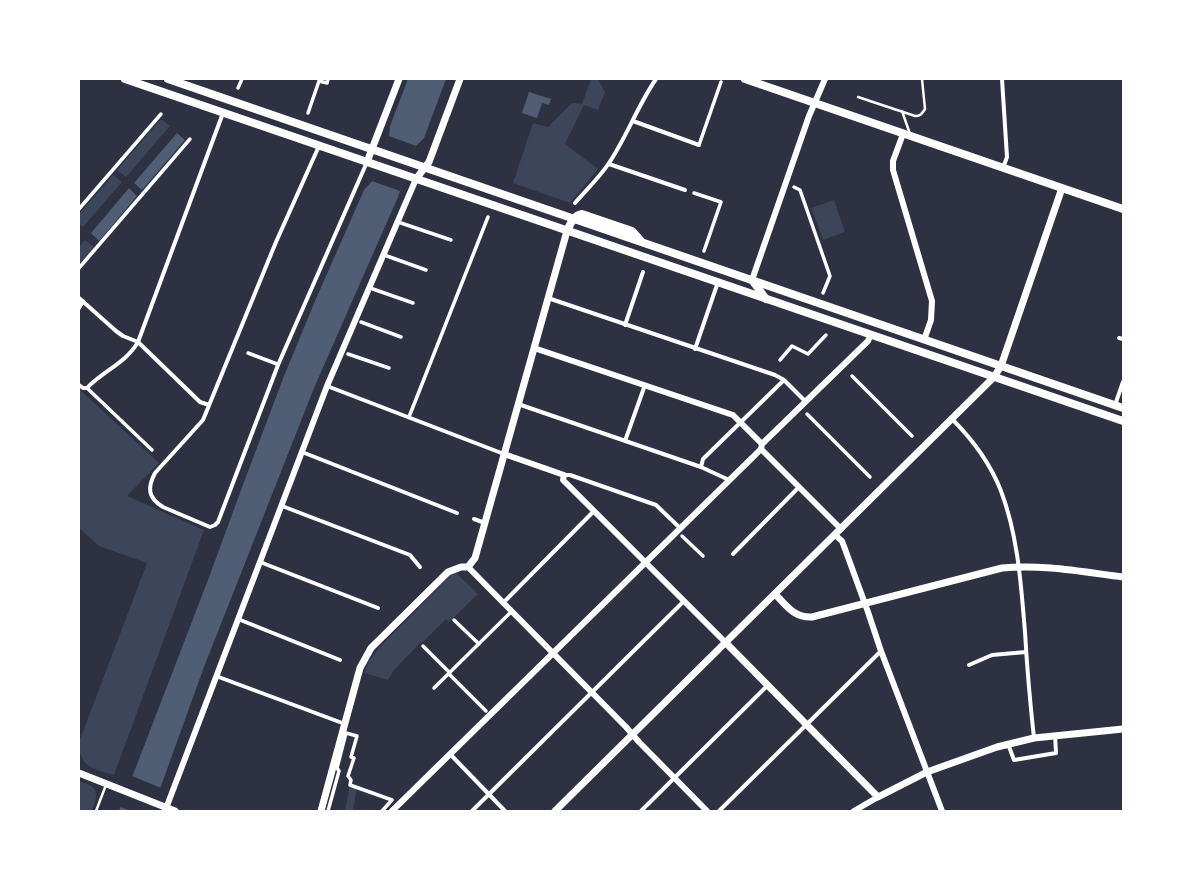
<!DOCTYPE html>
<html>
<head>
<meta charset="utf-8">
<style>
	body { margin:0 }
	#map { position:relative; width:1202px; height:890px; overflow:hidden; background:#2d3142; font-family:Lato,sans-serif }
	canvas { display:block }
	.frame { position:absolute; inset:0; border:80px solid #fff; pointer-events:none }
</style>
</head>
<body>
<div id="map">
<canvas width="1202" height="890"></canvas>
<div class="frame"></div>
</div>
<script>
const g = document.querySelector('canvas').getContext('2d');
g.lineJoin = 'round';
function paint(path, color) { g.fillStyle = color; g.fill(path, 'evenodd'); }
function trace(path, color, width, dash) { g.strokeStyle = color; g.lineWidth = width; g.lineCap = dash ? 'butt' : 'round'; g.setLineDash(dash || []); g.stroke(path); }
paint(new Path2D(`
	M 591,79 L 598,79 L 605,92 L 598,110 L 584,105 L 565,144 L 598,169 L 570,203 L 513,183 L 533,123 L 548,127 L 572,103 L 582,104 Z
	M 161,119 L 170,126 L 126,177 L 117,170 Z
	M 113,175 L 122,182 L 83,227 L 79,224 L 79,214 Z
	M 834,200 L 845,232 L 823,240 L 811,208 Z
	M 85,240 L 94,247 L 79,264 L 79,247 Z
	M 79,389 L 159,463 L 127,496 L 204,530 L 114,775 C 94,769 79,768 79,742 L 147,563 L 99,546 L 79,528 Z
	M 456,573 L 478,594 L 449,622 L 446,619 L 424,641 L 420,643 L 394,670 L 388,680 L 364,673 L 369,661 L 379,648 L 452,574 Z
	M 79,781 C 99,787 99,793 92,811 L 79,811 Z
	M 350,785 L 357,787 L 353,811 L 345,811 Z`), '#3c4559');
paint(new Path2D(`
	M 408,79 L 446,79 L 424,138 L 416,146 L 398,197 L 314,388 L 204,667 L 152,811 L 119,811 L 208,580 L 244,482 L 284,376 L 315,301 L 364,190 L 372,181 L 389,136 L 390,126 Z
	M 529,92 L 551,99 L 549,105 L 542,103 L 537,118 L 522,113 Z
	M 177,133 L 185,140 L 142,190 L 134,183 Z
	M 129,188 L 137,196 L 99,241 L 91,233 Z`), '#4f5d75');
paint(new Path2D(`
	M 389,136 L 416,146 L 400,191 L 372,181 Z
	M 132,776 L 161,788 L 152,811 L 131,811 L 120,807 Z`), '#2d3142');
trace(new Path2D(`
	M 858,97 L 915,116 C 920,116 922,114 925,109 L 922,79
	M 902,111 L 910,134
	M 96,811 L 106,785`), '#fff', 2.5);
trace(new Path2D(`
	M 238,88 L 242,79
	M 308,113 L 319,81 L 327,83 L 328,79
	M 699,145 L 721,82
	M 794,187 L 800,190 L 830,276 L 823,293
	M 694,193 L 721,202 L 704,251
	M 79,209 L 161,114
	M 401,223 L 451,240
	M 387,256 L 426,270
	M 79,268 L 190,139
	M 373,289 L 413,303
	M 361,322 L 401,337
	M 248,353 L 277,364
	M 348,354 L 389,368
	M 780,360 L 792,346 L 808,354 L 826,335
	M 852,376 L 912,436
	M 87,388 L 152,450
	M 807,414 L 870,477
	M 409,417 L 488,217
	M 682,536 L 703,556
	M 454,620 L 479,644
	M 423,646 L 450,673
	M 449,674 L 486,711
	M 434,688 L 512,611
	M 328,811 L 339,771 L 337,768 L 346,733 L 357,736 L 351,757 L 354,758 L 348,776 L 351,780 L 350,785 L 392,800 L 382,811`), '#fff', 3.5);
trace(new Path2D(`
	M 1002,79 L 1007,157 L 1003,168
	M 633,121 L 699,145
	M 319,146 L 276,242 L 203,420 L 155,473 C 147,488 148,498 163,507 L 210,527 L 215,525 L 218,522 L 278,365 L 367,162
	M 609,164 L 685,190
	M 575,203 C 586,190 600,177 609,163 C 627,136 638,105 656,79
	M 79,298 L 116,331 L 123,336 L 138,342 L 200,402 L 209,405
	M 548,298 L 775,375 L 784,380 L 806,402
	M 79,308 L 83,301
	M 625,325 L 643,272
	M 1119,338 L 1123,339
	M 695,349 L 718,282
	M 79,385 L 83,388 L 87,388 C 103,371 126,363 138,342 L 223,113
	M 327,386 L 504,454
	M 518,404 L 701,467 L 729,480
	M 1115,405 L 1123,382
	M 952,419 C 972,439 991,465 1001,491 C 1018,536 1021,584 1025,632 C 1027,667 1030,702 1034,738
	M 625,441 L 645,385
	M 302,452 L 457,513
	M 701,467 L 703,459 L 784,380
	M 564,475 L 570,475 L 656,505 L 680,528
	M 282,506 L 410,555 L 420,567
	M 474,519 L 485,523
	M 733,554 L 799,487
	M 260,562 L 378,608
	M 503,603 L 594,511
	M 238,619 L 340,660
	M 969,665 L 992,655 L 1026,652
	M 216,676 L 345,724
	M 1008,744 L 1014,760 L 1056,753 L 1055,735
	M 450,754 L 505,811
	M 472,811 L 684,601
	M 641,811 L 768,685
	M 719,811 L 881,651`), '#fff', 4);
trace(new Path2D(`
	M 903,134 L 893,161 L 893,170 L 932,301 L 931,320 L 924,340
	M 752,280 L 809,116 L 825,79
	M 534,348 L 733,415 L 762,444
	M 761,449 L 841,529
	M 504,454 L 564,475 L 563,480 L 726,643
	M 835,535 L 842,541 L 845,549 L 868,612 L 881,651 L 942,811
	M 468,567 L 626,727 L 639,742 L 707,811
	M 165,811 L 327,386 L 416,179
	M 392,811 L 753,457 L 761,449 L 762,444 L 868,341 L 871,334
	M 854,811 L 878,797`), '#fff', 6);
trace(new Path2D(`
	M 367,162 L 399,79
	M 416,179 L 429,162 L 460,79
	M 775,594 C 787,606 794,618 812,617 L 1002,568 C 1042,564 1083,572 1123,577
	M 726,643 L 878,797 L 927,772 L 997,747 L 1034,738 L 1123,729
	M 79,773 L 175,811
	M 321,811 L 360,668 L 371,648 L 448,572 L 461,567 L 468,567 L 475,558 L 567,231
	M 555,811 L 994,377 L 1001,366 L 1062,188`), '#fff', 7);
trace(new Path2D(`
	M 125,79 L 1123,421
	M 168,79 L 1123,408
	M 745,79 L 1123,209
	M 567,231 C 571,223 573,216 582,214 L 632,231 L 641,241
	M 752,280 L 766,299`), '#fff', 8);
</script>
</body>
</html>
